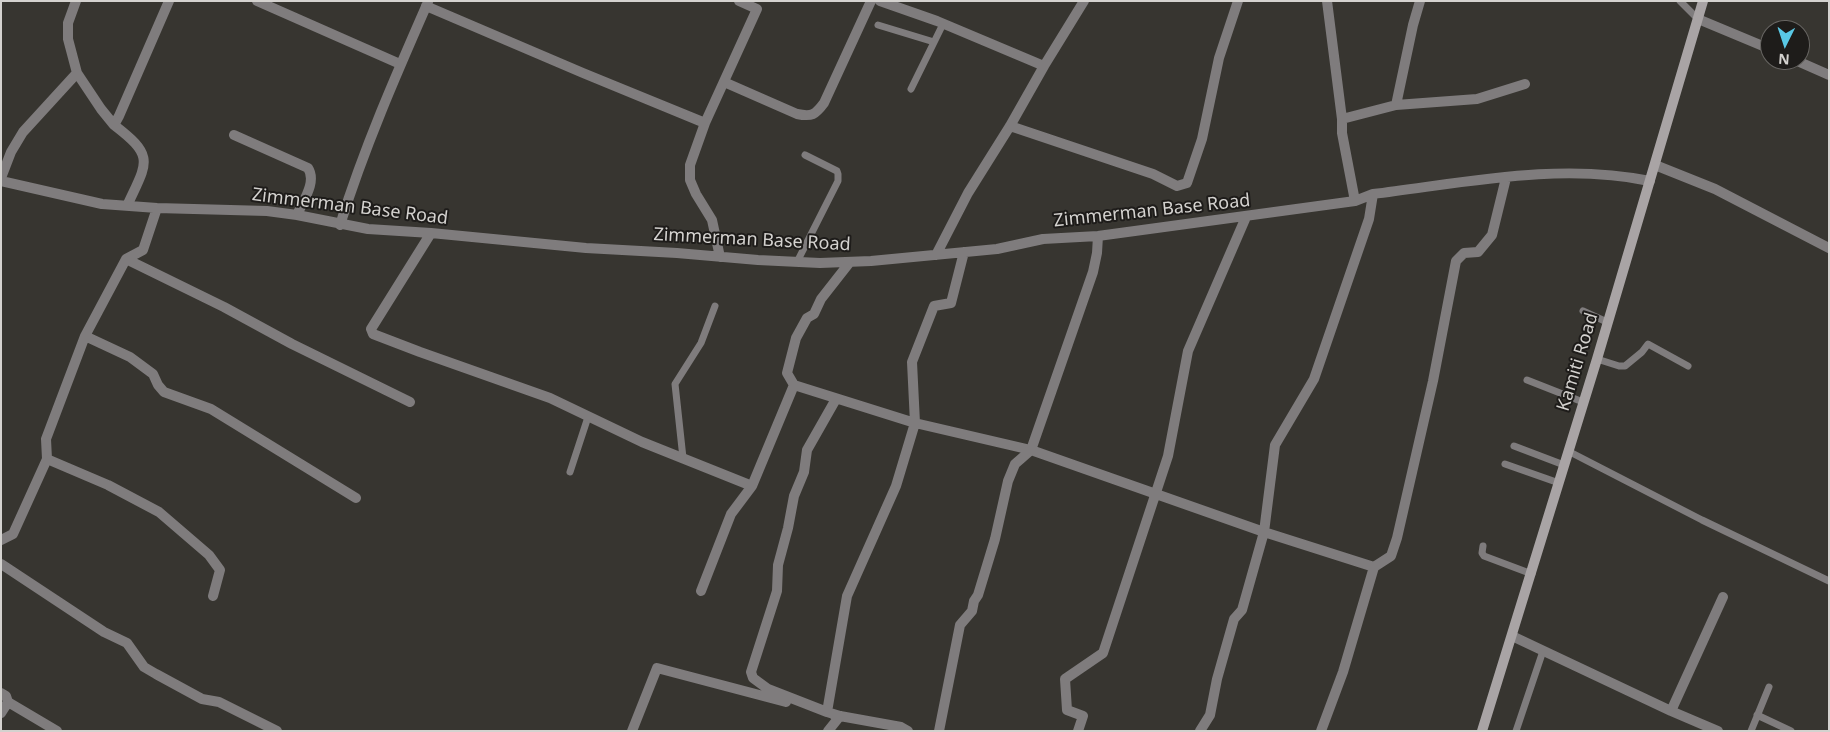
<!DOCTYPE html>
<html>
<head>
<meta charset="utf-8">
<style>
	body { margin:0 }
	#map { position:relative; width:1830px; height:732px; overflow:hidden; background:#373530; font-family:"Noto Sans",sans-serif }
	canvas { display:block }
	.frame { position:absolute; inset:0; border:2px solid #d4d2cf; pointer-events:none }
	.north { position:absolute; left:1760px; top:20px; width:50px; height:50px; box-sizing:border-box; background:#1e1c1a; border:1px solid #676562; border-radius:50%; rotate:184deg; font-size:14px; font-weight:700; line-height:20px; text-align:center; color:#d4d2cf }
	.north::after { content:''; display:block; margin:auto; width:18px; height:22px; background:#59c8e5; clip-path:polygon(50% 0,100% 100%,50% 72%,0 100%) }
</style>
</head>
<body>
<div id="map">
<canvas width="1830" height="732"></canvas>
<div class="frame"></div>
<div class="north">N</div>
</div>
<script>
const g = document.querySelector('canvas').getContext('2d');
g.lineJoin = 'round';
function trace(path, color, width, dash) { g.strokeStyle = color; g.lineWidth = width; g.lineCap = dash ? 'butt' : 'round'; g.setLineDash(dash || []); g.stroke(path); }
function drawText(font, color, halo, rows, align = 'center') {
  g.font = font + ' "Noto Sans",sans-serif'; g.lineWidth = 4; g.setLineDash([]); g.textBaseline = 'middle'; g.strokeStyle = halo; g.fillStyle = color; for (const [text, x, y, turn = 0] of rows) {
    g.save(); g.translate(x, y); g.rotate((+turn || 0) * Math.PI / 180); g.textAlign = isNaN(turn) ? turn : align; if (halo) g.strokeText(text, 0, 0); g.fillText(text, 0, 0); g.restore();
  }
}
trace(new Path2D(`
	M 1680,1 L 1698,19
	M 878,25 L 934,42
	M 911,89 L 943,24
	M 797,262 L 838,181 L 838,174 L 837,171 L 805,155
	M 1583,311 L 1607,322
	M 1597,359 L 1619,366 L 1625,366 L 1642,352 L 1648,344 L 1688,366
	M 1527,380 L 1583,402
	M 1514,446 L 1564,465
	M 1568,451 L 1702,520 L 1829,581
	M 683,458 L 675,384 L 701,343 L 715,306
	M 1505,464 L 1559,483
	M 570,472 L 588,417
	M 1483,546 L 1482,553 L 1484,556 L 1532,574
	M 1757,715 L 1791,731
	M 1516,731 L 1543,651
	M 1751,731 L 1769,687`), '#7f7c7d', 7);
trace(new Path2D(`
	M 76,1 L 68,23 L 68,39 L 77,73 L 101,109 L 114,125
	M 257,1 L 400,64
	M 880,1 L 937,21 L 1044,66
	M 1327,1 L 1342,119
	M 426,6 L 583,73 L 705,123
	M 1698,19 L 1770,49
	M 1795,60 L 1829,75
	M 724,82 L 797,114 C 812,117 815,115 824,103 L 871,1
	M 1396,105 L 1413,25 L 1420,1
	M 1010,126 L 1153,174 L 1177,186 L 1187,183 L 1202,139 L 1219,58 L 1238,1
	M 234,135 L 308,168 C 317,182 303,201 297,215
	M 1655,165 L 1715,189 L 1829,248
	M 1,178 L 11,152 L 23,132 L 77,73
	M 1,181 L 102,204 L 157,208 L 267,211 L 297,215 L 368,229 L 431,233 L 586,248 L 677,253 L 758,260 L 820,263 L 871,261 L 997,249 L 1043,239 L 1098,236 L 1355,201 L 1373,194 C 1464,183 1559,162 1650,181
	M 1355,201 L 1342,133 L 1342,119 L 1396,105 L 1477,99 L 1525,84
	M 127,206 C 147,162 156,157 114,125 L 119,116 L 169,1
	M 340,225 C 364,148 396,75 428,2
	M 431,233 L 371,329 L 373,334 L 420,352 L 550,398 L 642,442 L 752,486 L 794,385 L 787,373 L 796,338 L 807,318 L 814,314 L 821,299 L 850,262
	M 936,255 L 968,193 L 1010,126 L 1044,66 L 1084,1
	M 720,257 L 712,220 L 696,194 L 690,180 L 690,165 L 705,123 L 757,9 L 739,1
	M 126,259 L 224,307 L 292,344 L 410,402
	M 85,336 L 130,357 L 153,374 L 158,385 L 164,392 L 211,409 L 356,498
	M 794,385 L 915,423 L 1031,450 L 1264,532 L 1374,567 L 1391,556 L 1397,538 L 1433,381 L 1456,261 L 1464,253 L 1478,252 L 1492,235 L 1506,178
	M 47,459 L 108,485 L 159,512 L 209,555 L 220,570 L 213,596
	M 1,540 L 13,534 L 47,459 L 46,439 L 85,336 L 126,259 L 143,250 L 157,208
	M 1,564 L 104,632 L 127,643 L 144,667 L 156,674 L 202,699 L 219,702 L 277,731
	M 701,591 L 731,514 L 752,486
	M 1512,636 L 1671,711 L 1718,731
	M 1,693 L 6,696 L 8,702 L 1,713
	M 8,702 L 57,731
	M 1671,711 L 1723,597
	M 827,712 L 768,689 L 753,678 L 751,672 L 777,591 L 778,565 L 788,528 L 794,496 L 804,472 L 807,450 L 836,399
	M 632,731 L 657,668 L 786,702
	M 828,731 L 840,716 L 834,715
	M 908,731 L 901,727 L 840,716 L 827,712 L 847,596 L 896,486 L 915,423 L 912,362 L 934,306 L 951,303 L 964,252
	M 939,731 L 960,625 L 972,611 L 974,601 L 978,595 L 995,539 L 1008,481 L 1015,464 L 1031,450 L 1093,272 L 1097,253 L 1098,236
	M 1078,731 L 1083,716 L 1067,710 L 1065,679 L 1103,653 L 1168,456 L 1188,351 L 1246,217
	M 1200,731 L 1210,715 L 1217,679 L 1234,619 L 1242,610 L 1264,532 L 1275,445 L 1314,379 L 1369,219 L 1373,194
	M 1321,731 L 1343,672 L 1374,567`), '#7f7c7d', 10);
trace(new Path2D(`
	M 1482,731 L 1597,359 L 1703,1`), '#a9a4a5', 10);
drawText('18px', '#d4d2cf', '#1e1c1a', [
	["Zimmerman Base Road",350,207,7],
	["Zimmerman Base Road",1152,211,-6],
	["Zimmerman Base Road",752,240,3],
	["Kamiti Road",1578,362,-73]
]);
</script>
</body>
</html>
